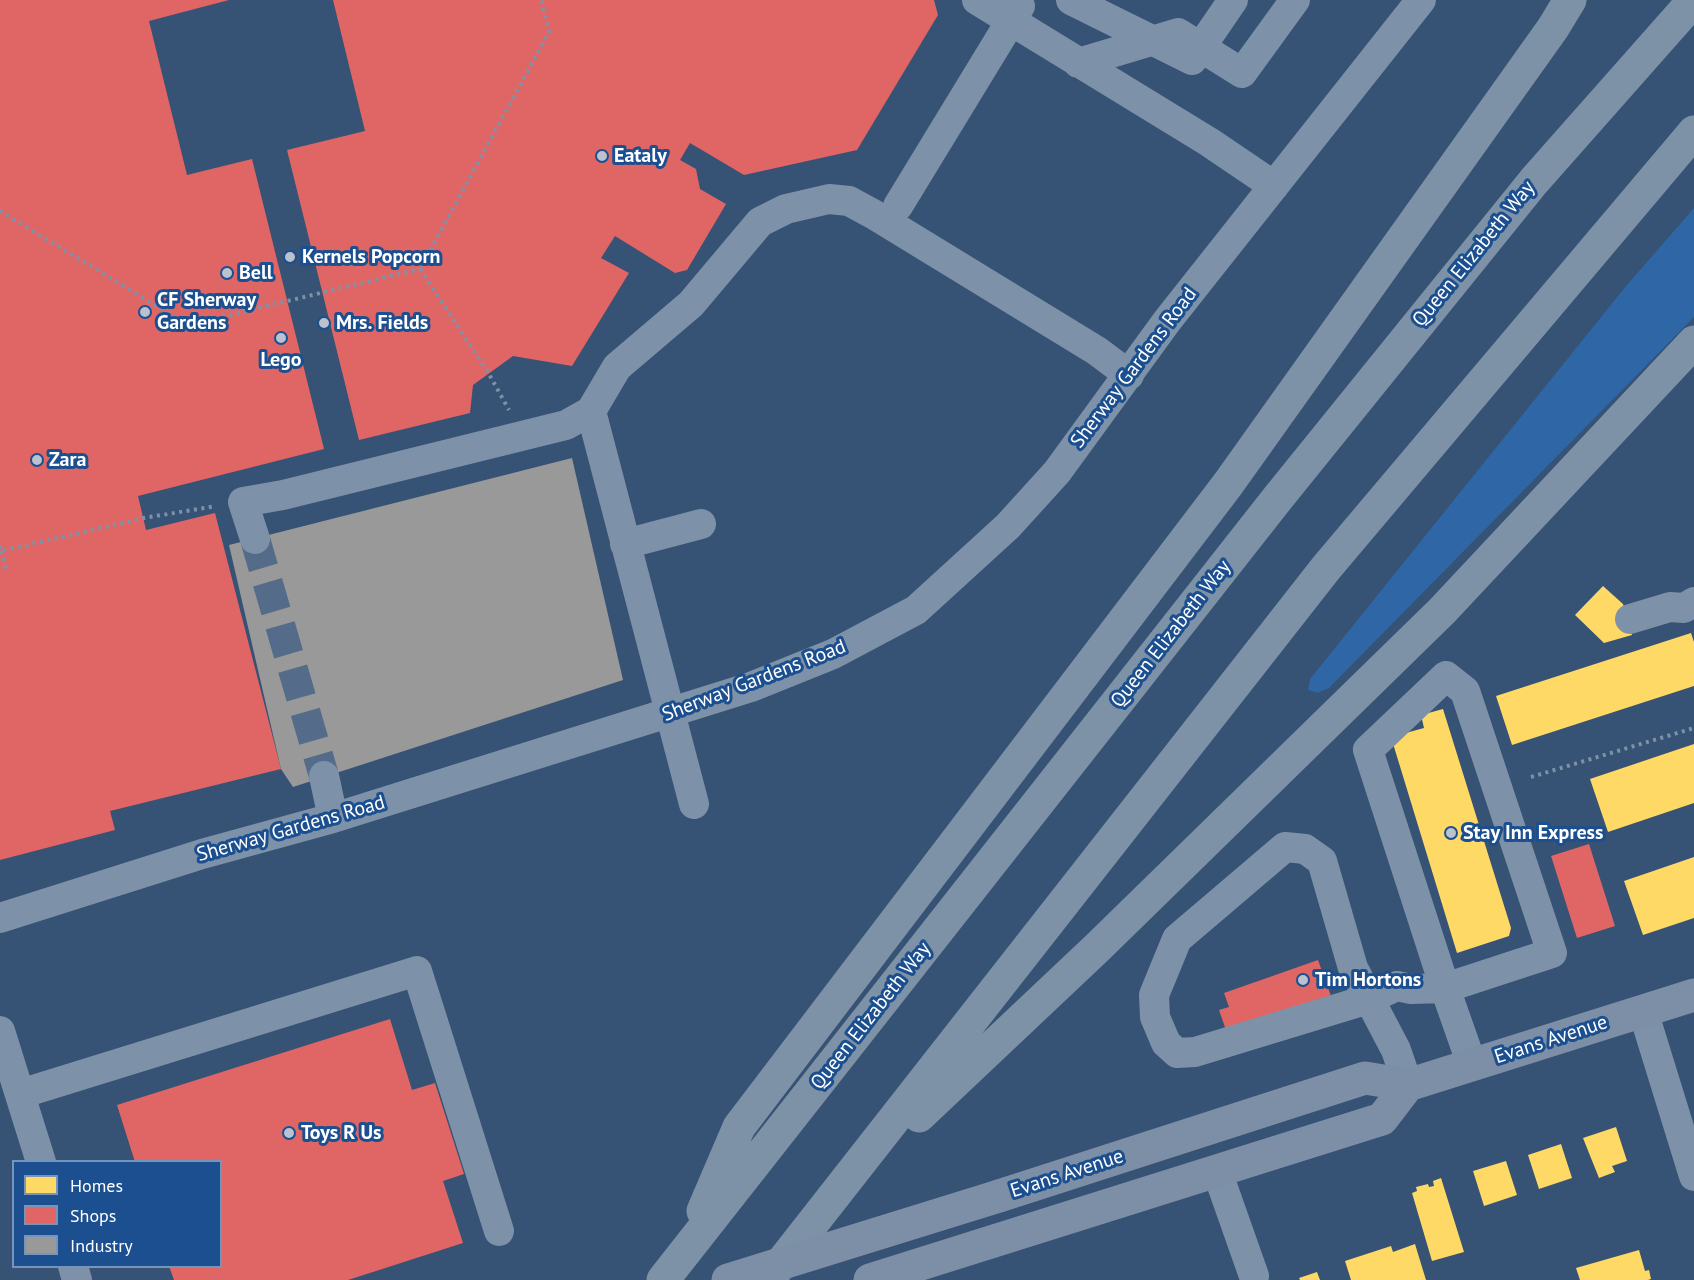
<!DOCTYPE html>
<html>
<head>
<meta charset="utf-8">
<style>
	body { margin:0 }
	#map { position:relative; width:1694px; height:1280px; overflow:hidden; background:#365274; font-family:"PT Sans",sans-serif }
	canvas { display:block }
	.legend { position:absolute; left:12px; top:1160px; width:210px; height:108px; box-sizing:border-box; background:#1b4f8f; border:2px solid #7695bc; margin:0; padding:8px 10px; list-style:none; font-size:18px; color:#fff }
	.legend li { display:flex; align-items:center; gap:12px; height:30px }
	.legend b { width:30px; border:2px solid #7695bc }
</style>
</head>
<body>
<div id="map">
<canvas width="1694" height="1280"></canvas>
<ul class="legend">
<li><b style="height:16px;background:#ffd966"></b>Homes</li>
<li><b style="height:16px;background:#e06666"></b>Shops</li>
<li><b style="height:16px;background:#999"></b>Industry</li>
</ul>
</div>
<script>
const g = document.querySelector('canvas').getContext('2d');
g.lineJoin = 'round';
function paint(path, color) { g.fillStyle = color; g.fill(path, 'evenodd'); }
function trace(path, color, width, dash) { g.strokeStyle = color; g.lineWidth = width; g.lineCap = dash ? 'butt' : 'round'; g.setLineDash(dash || []); g.stroke(path); }
function drawText(font, color, halo, rows, align = 'center') {
  g.font = font + ' "PT Sans",sans-serif'; g.lineWidth = 6; g.setLineDash([]); g.textBaseline = 'middle'; g.strokeStyle = halo; g.fillStyle = color; for (const [text, x, y, turn = 0] of rows) {
    g.save(); g.translate(x, y); g.rotate((+turn || 0) * Math.PI / 180); g.textAlign = isNaN(turn) ? turn : align; if (halo) g.strokeText(text, 0, 0); g.fillText(text, 0, 0); g.restore();
  }
}
paint(new Path2D(`
	M 1694,208 L 1694,317 L 1329,688 L 1318,693 L 1308,690 L 1310,679 L 1626,286 Z`), '#2f66a5');
paint(new Path2D(`
	M 1603,586 L 1623,604 L 1632,635 L 1604,643 L 1575,615 Z
	M 1691,633 L 1694,642 L 1694,686 L 1512,745 L 1496,696 Z
	M 1443,709 L 1511,928 L 1509,936 L 1457,953 L 1391,737 L 1424,728 L 1421,715 Z
	M 1694,744 L 1694,803 L 1608,832 L 1590,779 Z
	M 1694,857 L 1694,918 L 1643,935 L 1624,881 Z
	M 1616,1127 L 1627,1161 L 1612,1166 L 1615,1172 L 1599,1178 L 1583,1138 Z
	M 1561,1144 L 1572,1178 L 1539,1189 L 1528,1155 Z
	M 1506,1161 L 1517,1195 L 1484,1206 L 1473,1171 Z
	M 1441,1178 L 1464,1252 L 1432,1261 L 1412,1193 L 1417,1191 L 1416,1187 L 1428,1184 L 1429,1187 L 1434,1186 L 1433,1181 Z
	M 1415,1244 L 1426,1280 L 1351,1280 L 1345,1261 L 1391,1246 L 1393,1252 Z
	M 1639,1250 L 1645,1271 L 1649,1270 L 1651,1279 L 1648,1280 L 1580,1280 L 1576,1268 Z
	M 1317,1272 L 1320,1280 L 1300,1280 L 1299,1278 Z`), '#ffd966');
paint(new Path2D(`
	M 0,0 L 229,0 L 149,21 L 187,175 L 252,159 L 324,449 L 138,496 L 146,530 L 215,513 L 281,769 L 110,811 L 115,830 L 0,860 Z
	M 333,0 L 934,0 L 938,15 L 857,150 L 744,175 L 690,143 L 680,160 L 696,169 L 700,189 L 726,204 L 687,270 L 675,273 L 615,236 L 601,258 L 629,273 L 572,366 L 513,356 L 473,385 L 470,413 L 359,440 L 287,150 L 365,131 Z
	M 1589,844 L 1615,926 L 1577,938 L 1551,856 Z
	M 1318,960 L 1332,999 L 1228,1036 L 1219,1010 L 1229,1007 L 1224,993 Z
	M 390,1019 L 412,1090 L 435,1083 L 464,1174 L 443,1181 L 463,1243 L 348,1280 L 174,1280 L 169,1266 L 220,1266 L 220,1162 L 135,1162 L 117,1105 Z`), '#e06666');
paint(new Path2D(`
	M 572,458 L 623,680 L 293,787 L 281,769 L 229,545 Z`), '#999');
trace(new Path2D(`
	M 255,539 L 324,776`), '#546c89', 30, [30, 15]);
trace(new Path2D(`
	M 0,211 L 188,325 L 420,269 L 549,32 L 541,0
	M 420,269 L 489,374 L 509,410
	M 0,546 L 1,551 L 144,518 L 216,506
	M 1,551 L 6,569
	M 1531,777 L 1694,728`), '#7d92a8', 4, [3, 4.5]);
trace(new Path2D(`
	M 977,0 L 1209,142 L 1274,186
	M 1071,0 L 1192,60 L 1233,0
	M 1078,63 L 1178,33 L 1242,73 L 1295,0
	M 591,411 L 694,804
	M 255,539 L 243,502 L 283,495 L 566,425 L 591,411 L 617,367 L 691,304 L 760,222 L 786,209 L 829,199 L 849,201 L 873,214 L 1097,351 L 1129,375
	M 625,544 L 701,524
	M 1630,619 L 1670,607 L 1684,608 L 1694,602
	M 324,776 L 333,818
	M 0,918 L 202,854 L 333,818 L 751,687 L 833,654 L 916,610 L 1008,526 L 1057,472 L 1167,321 L 1421,0
	M 1643,1011 L 1694,1176
	M 0,1031 L 41,1162
	M 1408,1085 L 1396,1050 L 1353,968 L 1322,861 L 1305,849 L 1285,847 L 1177,939 L 1154,995 L 1155,1017 L 1166,1043 L 1177,1053 L 1195,1052 L 1369,999 L 1397,986 L 1411,989 L 1445,988 L 1552,953 L 1465,691 L 1446,676 L 1368,750 L 1445,988 L 1472,1065
	M 20,1094 L 417,971 L 499,1231
	M 1217,1171 L 1254,1276
	M 73,1266 L 77,1280`), '#7d92a8', 30);
trace(new Path2D(`
	M 999,1196 L 1365,1078 L 1408,1085 L 1694,995
	M 870,1280 L 1382,1119 L 1408,1085`), '#7d8ea7', 33);
trace(new Path2D(`
	M 919,1116 L 1098,947 L 1442,611 L 1694,342
	M 703,1211 L 739,1127 L 1228,484 L 1553,28 L 1570,0
	M 772,1275 L 1326,568 L 1694,132
	M 663,1280 L 1277,499 L 1534,181 L 1694,0`), '#7e92a7', 33);
trace(new Path2D(`
	M 898,206 L 1020,6`), '#7d92a8', 30);
trace(new Path2D(`
	M 728,1280 L 999,1196`), '#7d8ea7', 33);
for (const [x, y, r, color] of [
	[602,156,6,"#b9c2ce"],
	[290,257,6,"#b9c2ce"],
	[227,273,6,"#b9c2ce"],
	[145,312,6,"#b9c2ce"],
	[324,323,6,"#b9c2ce"],
	[281,338,6,"#b9c2ce"],
	[37,460,6,"#b9c2ce"],
	[1451,833,6,"#b9c2ce"],
	[1303,980,6,"#b9c2ce"],
	[289,1133,6,"#b9c2ce"]
]) { const dot = new Path2D(); dot.arc(x, y, r, 0, 2 * Math.PI); g.fillStyle = color; g.fill(dot); trace(dot, '#1b4f8f', 2); }
drawText('bold 20px', '#fff', '#1b4f8f', [
	["Eataly",614,156],
	["Kernels Popcorn",302,257],
	["Bell",239,273],
	["CF Sherway",157,300],
	["Gardens",157,323],
	["Mrs. Fields",336,323],
	["Lego",281,360,"center"],
	["Zara",49,460],
	["Stay Inn Express",1463,833],
	["Tim Hortons",1315,980],
	["Toys R Us",301,1133]
], 'left');
drawText('20px', '#fff', '#1b4f8f', [
	["Queen Elizabeth Way",1474,254,-51],
	["Sherway Gardens Road",1134,368,-53],
	["Queen Elizabeth Way",1171,634,-52],
	["Sherway Gardens Road",754,681,-21],
	["Sherway Gardens Road",291,829,-16],
	["Queen Elizabeth Way",871,1016,-52],
	["Evans Avenue",1551,1040,-18],
	["Evans Avenue",1067,1174,-18]
]);
</script>
</body>
</html>
